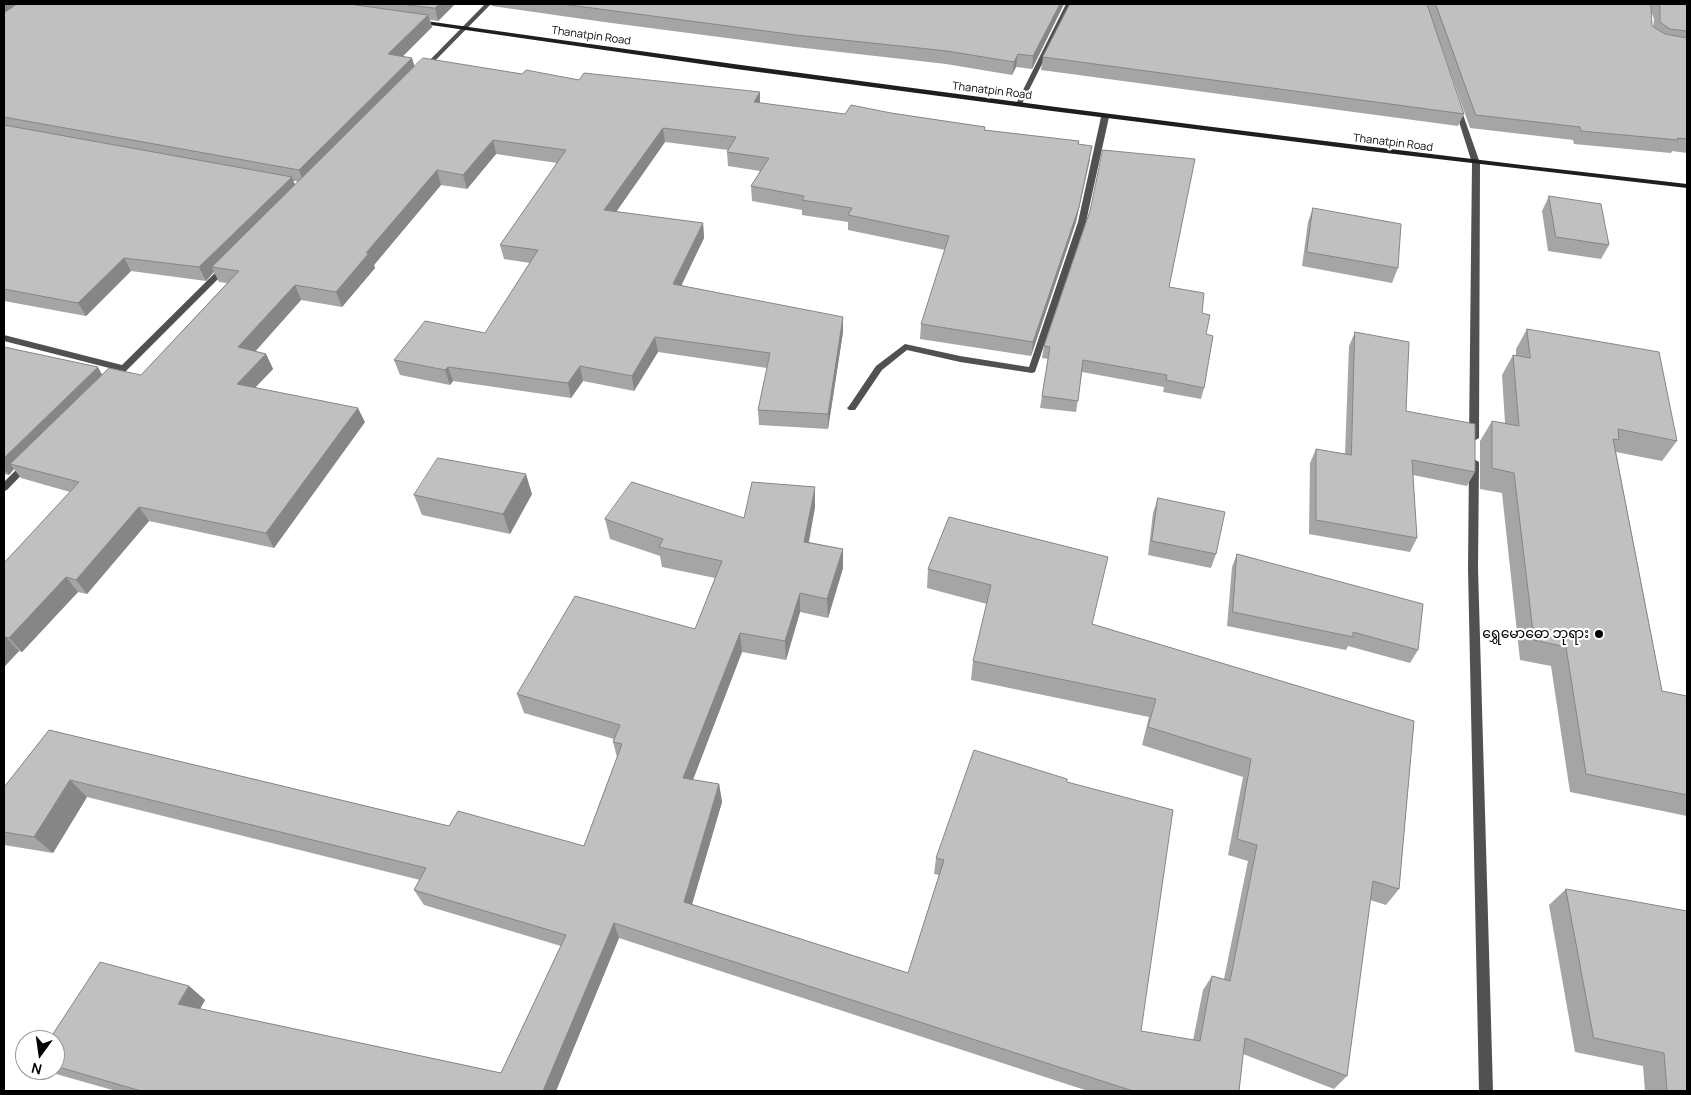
<!DOCTYPE html>
<html>
<head>
<meta charset="utf-8">
<style>
	body { margin:0 }
	#map { position:relative; width:1691px; height:1095px; overflow:hidden; background:#fff; font-family:Manrope,sans-serif }
	canvas { display:block }
	.frame { position:absolute; inset:0; border:5px solid #000; pointer-events:none }
	.north { position:absolute; left:15px; top:1030px; width:50px; height:50px; box-sizing:border-box; background:#fff; border:1px solid #999; border-radius:50%; rotate:194deg; font-size:14px; font-weight:700; line-height:20px; text-align:center; color:#000 }
	.north::after { content:''; display:block; margin:auto; width:18px; height:22px; background:#000; clip-path:polygon(50% 0,100% 100%,50% 72%,0 100%) }
</style>
</head>
<body>
<div id="map">
<canvas width="1691" height="1095"></canvas>
<div class="frame"></div>
<div class="north">N</div>
</div>
<script>
const g = document.querySelector('canvas').getContext('2d');
g.lineJoin = 'round';
function paint(path, color) { g.fillStyle = color; g.fill(path, 'evenodd'); }
function trace(path, color, width, dash) { g.strokeStyle = color; g.lineWidth = width; g.lineCap = dash ? 'butt' : 'round'; g.setLineDash(dash || []); g.stroke(path); }
function drawText(font, color, halo, rows, align = 'center') {
  g.font = font + ' Manrope,"Noto Sans Myanmar",sans-serif'; g.lineWidth = 4.5; g.setLineDash([]); g.textBaseline = 'middle'; g.strokeStyle = halo; g.fillStyle = color; for (const [text, x, y, turn = 0] of rows) {
    g.save(); g.translate(x, y); g.rotate((+turn || 0) * Math.PI / 180); g.textAlign = isNaN(turn) ? turn : align; if (halo) g.strokeText(text, 0, 0); g.fillText(text, 0, 0); g.restore();
  }
}
paint(new Path2D(`
	M 485,4 L 491,4 L 426,70 L 422,70 L 422,68 Z
	M 1066,4 L 1072,4 L 1022,104 L 1017,105 L 1016,104 Z
	M 1457,104 L 1460,106 L 1480,163 L 1479,438 L 1474,441 L 1469,438 L 1472,163 L 1454,106 Z
	M 1105,115 L 1109,117 L 1086,222 L 1035,372 L 1032,373 L 960,362 L 907,350 L 882,370 L 855,410 L 849,410 L 847,408 L 849,406 L 876,366 L 905,344 L 960,356 L 1029,367 L 1078,222 L 1101,117 Z
	M 223,265 L 229,265 L 230,267 L 115,382 L 109,382 L 108,380 L 117,370 L 4,341 L 4,335 L 122,365 Z
	M 1474,459 L 1479,462 L 1478,568 L 1493,1091 L 1479,1091 L 1468,568 L 1469,462 Z
	M 27,461 L 30,462 L 32,464 L 30,466 L 7,490 L 4,491 L 4,482 L 24,462 Z`), '#515151');
paint(new Path2D(`
	M 419,20 C 841,80 1263,136 1687,184 L 1687,188 L 1369,151 L 1052,111 L 736,69 L 417,23 L 416,22 Z`), '#1e1e1e');
paint(new Path2D(`
	M 4,4 L 455,4 L 438,21 L 430,20 L 432,27 L 402,57 L 415,67 L 522,74 L 579,80 L 760,92 L 760,103 L 845,114 L 891,113 L 985,127 L 985,130 L 1078,144 L 1090,160 L 1076,222 L 1031,356 L 920,339 L 921,324 L 945,250 L 848,230 L 848,222 L 802,215 L 802,210 L 752,201 L 751,186 L 760,171 L 728,166 L 727,152 L 728,150 L 665,142 L 616,212 L 703,223 L 704,238 L 681,285 L 843,332 L 828,429 L 759,425 L 758,410 L 767,368 L 658,352 L 634,391 L 583,381 L 571,398 L 453,381 L 450,385 L 400,375 L 394,360 L 485,333 L 530,263 L 504,259 L 500,245 L 557,163 L 496,154 L 467,189 L 441,185 L 374,265 L 375,268 L 342,307 L 301,300 L 255,351 L 266,354 L 273,369 L 255,388 L 365,422 L 274,548 L 149,521 L 87,594 L 78,592 L 22,652 L 19,651 L 4,667 L 4,563 L 70,492 L 21,478 L 14,469 L 9,475 L 4,474 L 4,347 L 102,374 L 141,375 L 227,283 L 219,282 L 214,272 L 206,281 L 131,271 L 86,316 L 4,301 ZM 293,181 L 295,181 L 298,182 L 295,185 Z
	M 492,4 L 1064,4 L 1032,69 L 1016,67 L 1012,75 L 946,64 L 796,47 L 604,22 L 492,6 Z
	M 1070,4 L 1687,4 L 1687,153 L 1672,151 L 1671,153 L 1574,144 L 1573,140 L 1470,128 L 1427,6 L 1464,114 L 1458,126 L 1041,70 L 1043,57 ZM 1651,11 L 1654,19 L 1653,27 L 1652,26 Z
	M 1549,196 L 1609,245 L 1601,259 L 1548,251 L 1542,211 Z
	M 1313,208 L 1398,268 L 1392,283 L 1302,266 L 1308,222 Z
	M 1169,287 L 1202,313 L 1206,334 L 1204,388 L 1201,399 L 1163,392 L 1164,387 L 1082,372 L 1076,412 L 1040,408 L 1048,359 L 1042,358 L 1044,346 Z
	M 1527,329 L 1677,441 L 1662,461 L 1616,452 L 1662,691 L 1687,696 L 1687,816 L 1570,792 L 1551,666 L 1520,660 L 1502,493 L 1480,489 L 1480,441 L 1492,421 L 1505,423 L 1502,375 L 1513,355 L 1516,355 L 1516,349 Z
	M 1355,332 L 1406,411 L 1475,472 L 1467,486 L 1413,475 L 1417,538 L 1410,552 L 1309,534 L 1310,463 L 1316,449 L 1345,454 L 1349,346 Z
	M 532,494 L 510,534 L 422,515 L 414,495 Z
	M 1158,498 L 1216,554 L 1211,568 L 1148,555 L 1153,513 Z
	M 815,507 L 809,542 L 843,549 L 843,568 L 828,618 L 800,612 L 786,660 L 742,652 L 693,780 L 719,784 L 722,802 L 692,904 L 908,973 L 939,875 L 934,874 L 936,858 L 1067,782 L 1141,1031 L 1193,1040 L 1203,990 L 1212,976 L 1224,979 L 1248,861 L 1228,855 L 1243,777 L 1142,745 L 1149,717 L 971,680 L 973,661 L 987,604 L 927,588 L 928,569 L 949,517 L 1092,624 L 1414,721 L 1399,889 L 1386,905 L 1370,900 L 1347,1076 L 1334,1089 L 1243,1054 L 1239,1091 L 1088,1091 L 619,938 L 556,1091 L 116,1091 L 56,1074 L 50,1070 L 55,1070 L 55,1040 L 189,986 L 205,1000 L 200,1009 L 501,1073 L 561,946 L 424,905 L 414,890 L 420,880 L 87,797 L 53,853 L 4,845 L 4,786 L 5,786 L 49,730 L 449,826 L 584,846 L 617,757 L 613,742 L 614,739 L 524,713 L 517,694 L 695,629 L 715,578 L 662,567 L 660,556 L 610,539 L 605,519 L 744,518 Z
	M 1237,554 L 1418,650 L 1410,663 L 1348,646 L 1346,650 L 1227,626 L 1232,567 Z
	M 1566,889 L 1687,1091 L 1645,1091 L 1643,1066 L 1575,1052 L 1549,905 Z`), '#a5a5a5');
paint(new Path2D(`
	M 4,4 L 28,4 L 4,21 Z
	M 440,4 L 455,4 L 438,21 L 435,8 Z
	M 1060,4 L 1064,4 L 1032,69 L 1033,56 Z
	M 428,15 L 432,27 L 392,67 L 388,54 Z
	M 1018,54 L 1016,67 L 1012,75 L 1014,62 Z
	M 412,58 L 416,71 L 304,183 L 299,170 Z
	M 760,92 L 760,107 L 754,102 Z
	M 663,128 L 665,142 L 607,225 L 604,210 Z
	M 493,140 L 496,154 L 467,189 L 463,175 Z
	M 1092,146 L 1076,222 L 1031,356 L 1033,342 Z
	M 437,170 L 441,185 L 374,265 L 375,268 L 342,307 L 336,292 L 366,253 Z
	M 292,177 L 297,190 L 212,267 L 214,272 L 206,281 L 199,267 Z
	M 703,223 L 704,238 L 675,299 L 673,284 Z
	M 124,258 L 131,271 L 86,316 L 78,303 Z
	M 295,285 L 301,300 L 246,362 L 238,347 Z
	M 843,317 L 843,332 L 828,429 L 828,414 Z
	M 655,337 L 658,352 L 634,391 L 632,376 Z
	M 266,354 L 273,369 L 244,399 L 237,384 Z
	M 580,366 L 583,381 L 571,398 L 568,383 Z
	M 98,367 L 105,380 L 10,464 L 14,469 L 9,475 L 4,469 L 4,458 Z
	M 448,367 L 453,381 L 450,385 L 445,370 Z
	M 358,408 L 365,422 L 274,548 L 266,533 Z
	M 526,474 L 532,494 L 510,534 L 503,514 Z
	M 815,487 L 815,507 L 805,561 L 804,542 Z
	M 139,507 L 149,521 L 87,594 L 76,580 Z
	M 843,549 L 843,568 L 828,618 L 827,599 Z
	M 66,577 L 78,592 L 22,652 L 9,638 Z
	M 800,593 L 800,612 L 786,660 L 785,641 Z
	M 740,633 L 742,652 L 687,795 L 683,778 Z
	M 6,637 L 19,651 L 4,667 L 4,640 Z
	M 70,780 L 87,797 L 53,853 L 34,837 Z
	M 719,784 L 722,802 L 688,918 L 684,902 Z
	M 614,923 L 619,938 L 556,1091 L 543,1091 Z
	M 189,986 L 205,1000 L 195,1018 L 178,1004 Z`), '#868686');
const building = new Path2D(`
	M 17,4 L 349,4 L 428,15 L 388,54 L 412,58 L 299,170 L 4,117 L 4,13 Z
	M 401,4 L 440,4 L 435,8 Z
	M 562,4 L 1060,4 L 1033,56 L 1018,54 L 1014,62 L 947,51 L 796,35 Z
	M 1070,4 L 1427,4 L 1464,114 L 1043,57 Z
	M 1436,4 L 1649,4 L 1651,7 L 1652,26 L 1665,34 L 1687,38 L 1687,139 L 1677,138 L 1678,140 L 1581,131 L 1580,127 L 1476,115 Z
	M 1659,4 L 1687,4 L 1687,31 L 1670,29 L 1660,22 L 1660,7 Z
	M 423,58 L 522,74 L 526,70 L 579,80 L 584,73 L 760,92 L 754,102 L 845,114 L 851,105 L 891,113 L 985,127 L 984,130 L 1079,141 L 1078,144 L 1092,146 L 1079,207 L 1033,342 L 921,324 L 949,236 L 848,215 L 852,208 L 802,200 L 804,196 L 751,186 L 769,158 L 727,152 L 736,137 L 663,128 L 604,210 L 703,223 L 673,284 L 843,317 L 828,414 L 758,410 L 770,353 L 655,337 L 632,376 L 580,366 L 568,383 L 448,367 L 445,370 L 394,360 L 425,321 L 485,333 L 538,250 L 500,245 L 566,150 L 493,140 L 463,175 L 437,170 L 366,253 L 369,253 L 336,292 L 295,285 L 238,347 L 266,354 L 237,384 L 358,408 L 266,533 L 139,507 L 76,580 L 66,577 L 9,638 L 6,637 L 4,640 L 4,563 L 79,482 L 10,464 L 109,368 L 141,375 L 239,271 L 212,267 Z
	M 4,125 L 292,177 L 199,267 L 124,258 L 78,303 L 4,289 Z
	M 1103,150 L 1195,159 L 1169,287 L 1204,293 L 1202,313 L 1210,315 L 1206,334 L 1213,336 L 1204,388 L 1166,380 L 1167,375 L 1083,360 L 1078,401 L 1042,396 L 1050,347 L 1044,346 L 1090,211 Z
	M 1549,196 L 1601,204 L 1609,245 L 1556,237 Z
	M 1313,208 L 1401,224 L 1398,268 L 1307,252 Z
	M 1527,329 L 1659,352 L 1677,441 L 1618,429 L 1619,440 L 1613,439 L 1662,691 L 1687,696 L 1687,795 L 1586,774 L 1566,647 L 1534,640 L 1514,473 L 1492,468 L 1492,421 L 1519,426 L 1513,355 L 1530,358 Z
	M 1355,332 L 1409,342 L 1406,411 L 1475,424 L 1475,472 L 1412,460 L 1417,538 L 1316,520 L 1316,449 L 1351,455 Z
	M 4,347 L 98,367 L 4,458 Z
	M 438,458 L 526,474 L 503,514 L 414,495 Z
	M 632,482 L 744,518 L 752,482 L 815,487 L 804,542 L 843,549 L 827,599 L 800,593 L 785,641 L 740,633 L 683,778 L 719,784 L 684,902 L 908,973 L 944,860 L 936,858 L 974,750 L 1067,779 L 1067,782 L 1173,810 L 1141,1031 L 1200,1041 L 1212,976 L 1230,981 L 1257,845 L 1237,839 L 1251,759 L 1148,727 L 1156,699 L 973,661 L 991,585 L 928,569 L 949,517 L 1108,557 L 1092,624 L 1414,721 L 1399,889 L 1373,881 L 1347,1076 L 1245,1038 L 1239,1091 L 1133,1091 L 614,923 L 543,1091 L 141,1091 L 55,1066 L 55,1040 L 49,1040 L 100,962 L 189,986 L 178,1004 L 501,1073 L 566,935 L 414,890 L 426,868 L 70,780 L 34,837 L 4,832 L 4,786 L 5,786 L 49,730 L 449,826 L 458,811 L 584,846 L 622,744 L 613,742 L 620,725 L 517,694 L 575,596 L 695,629 L 722,561 L 659,547 L 663,539 L 605,519 Z
	M 1158,498 L 1225,512 L 1216,554 L 1152,541 Z
	M 1237,554 L 1423,604 L 1418,650 L 1353,632 L 1353,637 L 1233,612 Z
	M 1566,889 L 1687,911 L 1687,1091 L 1667,1091 L 1664,1053 L 1594,1038 Z`);
paint(building, '#c0c0c0');
trace(building, '#868686', 1);
for (const [x, y, r, color] of [
	[1599,634,5,"#000"]
]) { const dot = new Path2D(); dot.arc(x, y, r, 0, 2 * Math.PI); g.fillStyle = color; g.fill(dot); trace(dot, '#fff', 2); }
drawText('11px', '#000', '#fff', [
	["Thanatpin Road",591,36,8],
	["Thanatpin Road",992,91,7],
	["Thanatpin Road",1393,143,7]
]);
drawText('14px', '#000', '#fff', [
	["ရွှေမောဓော ဘုရား",1589,634]
], 'right');
</script>
</body>
</html>
